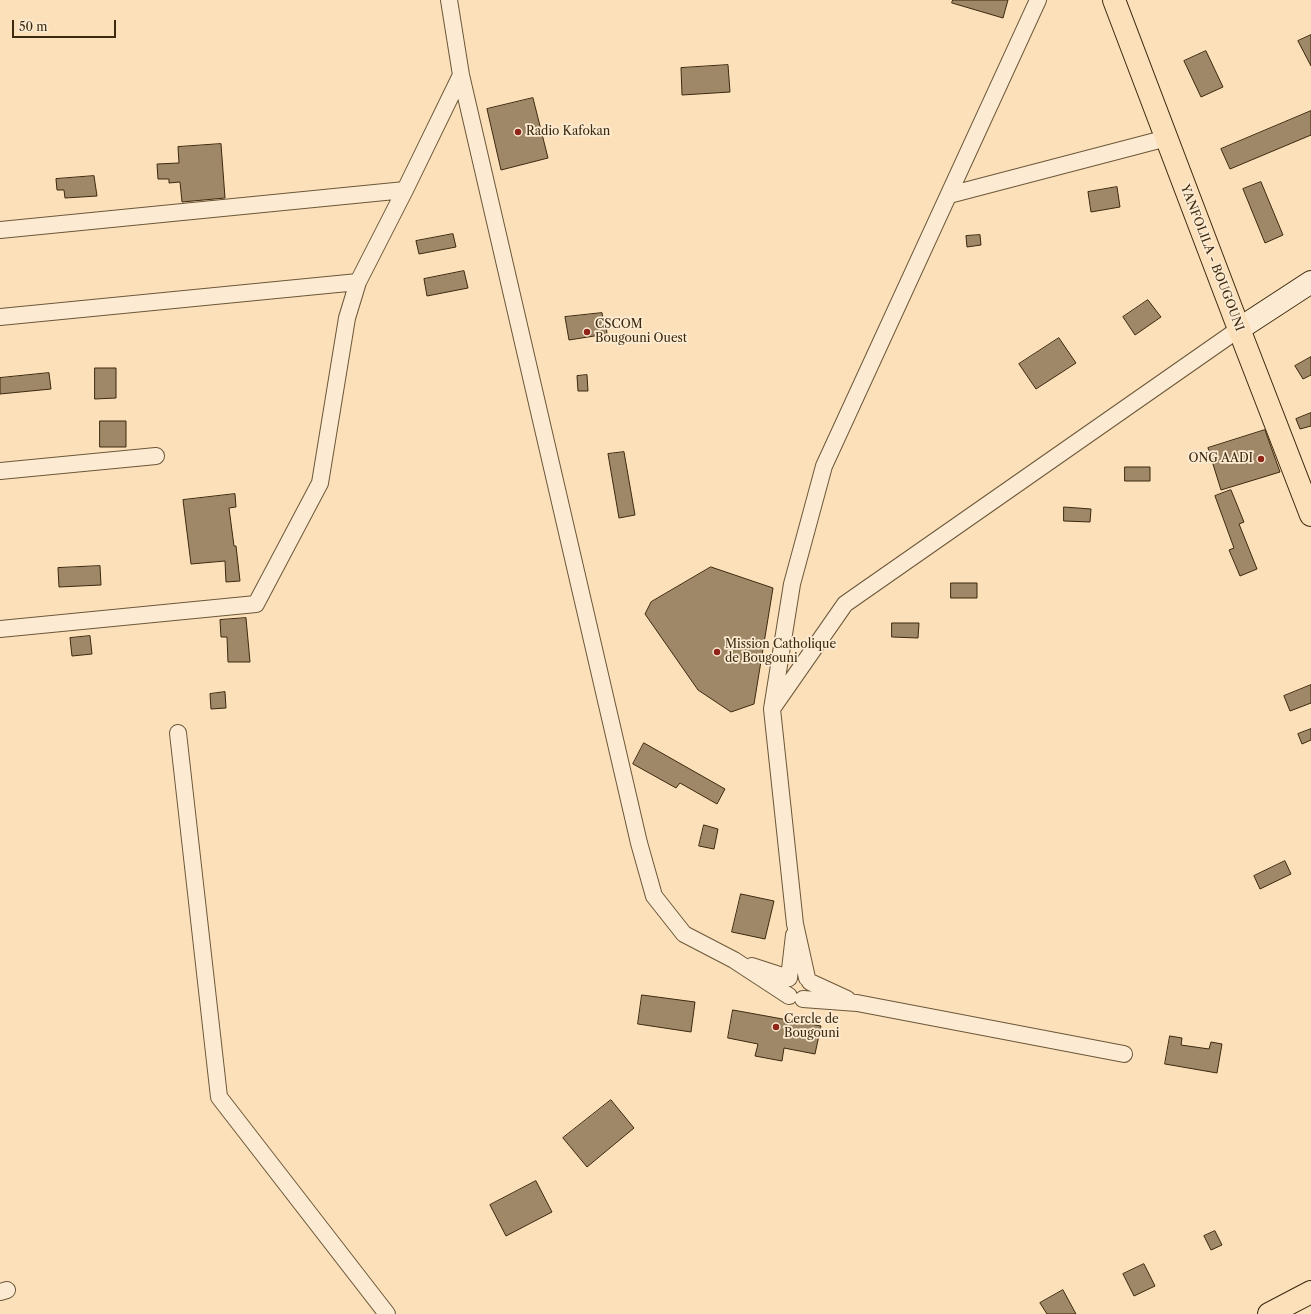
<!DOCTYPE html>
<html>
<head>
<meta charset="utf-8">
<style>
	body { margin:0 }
	#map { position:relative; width:1311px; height:1314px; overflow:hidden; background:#fbe0ba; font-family:"Libre Caslon Text",serif }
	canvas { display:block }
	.scale { position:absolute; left:12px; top:20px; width:104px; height:18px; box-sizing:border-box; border:2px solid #3c290e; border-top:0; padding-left:5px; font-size:12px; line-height:14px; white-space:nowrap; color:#3c290e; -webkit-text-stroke:3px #fcebd2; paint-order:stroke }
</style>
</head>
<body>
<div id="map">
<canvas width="1311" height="1314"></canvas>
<div class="scale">50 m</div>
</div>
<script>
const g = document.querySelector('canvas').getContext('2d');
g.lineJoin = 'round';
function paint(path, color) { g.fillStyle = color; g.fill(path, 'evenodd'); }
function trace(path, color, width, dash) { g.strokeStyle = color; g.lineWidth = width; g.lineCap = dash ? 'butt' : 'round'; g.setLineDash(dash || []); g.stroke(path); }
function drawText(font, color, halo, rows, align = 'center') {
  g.font = font + ' "Libre Caslon Text",serif'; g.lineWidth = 3.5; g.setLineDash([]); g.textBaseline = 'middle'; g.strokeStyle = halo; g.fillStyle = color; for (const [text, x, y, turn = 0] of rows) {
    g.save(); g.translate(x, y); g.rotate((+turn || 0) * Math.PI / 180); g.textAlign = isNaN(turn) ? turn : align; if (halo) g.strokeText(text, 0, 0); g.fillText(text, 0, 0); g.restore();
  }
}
const building = new Path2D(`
	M 953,0 L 1008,0 L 1003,18 L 952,3 Z
	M 1311,35 L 1311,66 L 1298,41 Z
	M 1206,51 L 1223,87 L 1201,97 L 1184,61 Z
	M 728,65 L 730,92 L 682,95 L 681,68 Z
	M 533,98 L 548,158 L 501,170 L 487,109 Z
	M 1311,111 L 1311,135 L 1230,169 L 1221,149 Z
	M 221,144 L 225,198 L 182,202 L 180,182 L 169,183 L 169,179 L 158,179 L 157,164 L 179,163 L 178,147 Z
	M 94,176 L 97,196 L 65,198 L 64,190 L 57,190 L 56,179 Z
	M 1261,182 L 1283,235 L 1265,243 L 1243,189 Z
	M 1117,187 L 1120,207 L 1091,212 L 1088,192 Z
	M 453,234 L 456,247 L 419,254 L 416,241 Z
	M 980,235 L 981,245 L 967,247 L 966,236 Z
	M 464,271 L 468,288 L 427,296 L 424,279 Z
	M 1148,300 L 1161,317 L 1135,335 L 1123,317 Z
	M 602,313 L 604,324 L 606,324 L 607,334 L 569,340 L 565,317 Z
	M 1059,338 L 1076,363 L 1036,389 L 1019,364 Z
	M 1311,357 L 1311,375 L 1303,379 L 1295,366 Z
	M 95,368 L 116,368 L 116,398 L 95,399 Z
	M 49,373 L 51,389 L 0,394 L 0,378 Z
	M 587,375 L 588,391 L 578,391 L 577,376 Z
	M 1311,413 L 1311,426 L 1300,429 L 1296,419 Z
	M 100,421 L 126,421 L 126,447 L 100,447 Z
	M 1265,430 L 1280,472 L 1221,490 L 1208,448 Z
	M 624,452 L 635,515 L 619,518 L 608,454 Z
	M 1125,467 L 1150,467 L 1150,481 L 1125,481 Z
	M 1231,490 L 1244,522 L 1239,524 L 1257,569 L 1240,576 L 1229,550 L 1234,548 L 1215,496 Z
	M 235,494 L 236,507 L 229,508 L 234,546 L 236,546 L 240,581 L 226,582 L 225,561 L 191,564 L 183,500 Z
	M 1064,507 L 1091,509 L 1090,522 L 1064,521 Z
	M 100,566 L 101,585 L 59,587 L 58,568 Z
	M 711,567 L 773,588 L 754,704 L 731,712 L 698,690 L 645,614 L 651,602 Z
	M 951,583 L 977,583 L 977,598 L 951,598 Z
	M 246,618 L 250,662 L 228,662 L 227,637 L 221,637 L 220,620 Z
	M 892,623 L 919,623 L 918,638 L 892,637 Z
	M 90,636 L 92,654 L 72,656 L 70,638 Z
	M 1311,685 L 1311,703 L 1290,711 L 1284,696 Z
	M 225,692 L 226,708 L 211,709 L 210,694 Z
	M 1311,729 L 1311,740 L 1302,744 L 1298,734 Z
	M 644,743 L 725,789 L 717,804 L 680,783 L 676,788 L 633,764 Z
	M 704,825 L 718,829 L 714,849 L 699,846 Z
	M 1285,861 L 1291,874 L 1260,889 L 1254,876 Z
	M 741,894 L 774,901 L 765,939 L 732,932 Z
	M 642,995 L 695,1002 L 691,1032 L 638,1024 Z
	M 733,1010 L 821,1026 L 815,1054 L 784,1048 L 782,1061 L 755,1056 L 758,1044 L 728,1038 Z
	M 1170,1036 L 1182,1038 L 1181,1045 L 1209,1049 L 1211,1042 L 1222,1044 L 1217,1073 L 1165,1064 Z
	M 611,1100 L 634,1128 L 587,1167 L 563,1138 Z
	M 536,1181 L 552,1212 L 506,1236 L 490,1205 Z
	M 1215,1231 L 1222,1245 L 1211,1250 L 1204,1236 Z
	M 1144,1264 L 1155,1286 L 1134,1296 L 1123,1274 Z
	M 1063,1290 L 1076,1314 L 1047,1314 L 1040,1303 Z`);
paint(building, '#9f8867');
trace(building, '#3c290e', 1);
const street = new Path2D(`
	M 449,0 L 461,75 L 639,843 L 654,896 L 684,934 L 734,960 L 789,996
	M 949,195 L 1167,138
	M 0,230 L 405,190
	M 0,317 L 358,282
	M 0,471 L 156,456
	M 0,629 L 256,604 L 320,483 L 347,318 L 358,282 L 405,190 L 461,75
	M 774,706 L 845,604 L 1239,329
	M 178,733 L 219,1097 L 387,1314
	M 752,966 L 789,978 L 794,935
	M 807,978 L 795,924 L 772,709 L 792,584 L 824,466 L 1038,0
	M 810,982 L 847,999
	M 803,999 L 857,1003 L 1124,1054
	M 0,1292 L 7,1290`);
const secondary = new Path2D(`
	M 1239,329 L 1311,282`);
const primary = new Path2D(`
	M 1114,0 L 1239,329 L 1311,515
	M 1269,1314 L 1311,1292`);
trace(street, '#6c5739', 18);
trace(secondary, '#3c290e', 24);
trace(primary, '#3c290e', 24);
trace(street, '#fcebd2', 16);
trace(secondary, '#fcebd2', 22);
trace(primary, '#fbe0ba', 22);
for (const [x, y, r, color] of [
	[518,132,4,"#8f2418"],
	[587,332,4,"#8f2418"],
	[1261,459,4,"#8f2418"],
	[717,652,4,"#8f2418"],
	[776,1027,4,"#8f2418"]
]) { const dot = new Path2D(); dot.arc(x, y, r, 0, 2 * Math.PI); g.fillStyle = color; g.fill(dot); trace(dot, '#fcebd2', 1.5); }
drawText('12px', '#3c290e', '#fcebd2', [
	["Radio Kafokan",526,132],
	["CSCOM",595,325],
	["Bougouni Ouest",595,339],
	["ONG AADI",1253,459,"right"],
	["Mission Catholique",725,645],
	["de Bougouni",725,659],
	["Cercle de",784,1020],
	["Bougouni",784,1034]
], 'left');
drawText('12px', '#3c290e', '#fcebd2', [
	["YANFOLILA - BOUGOUNI",1212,258,69]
]);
</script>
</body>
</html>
